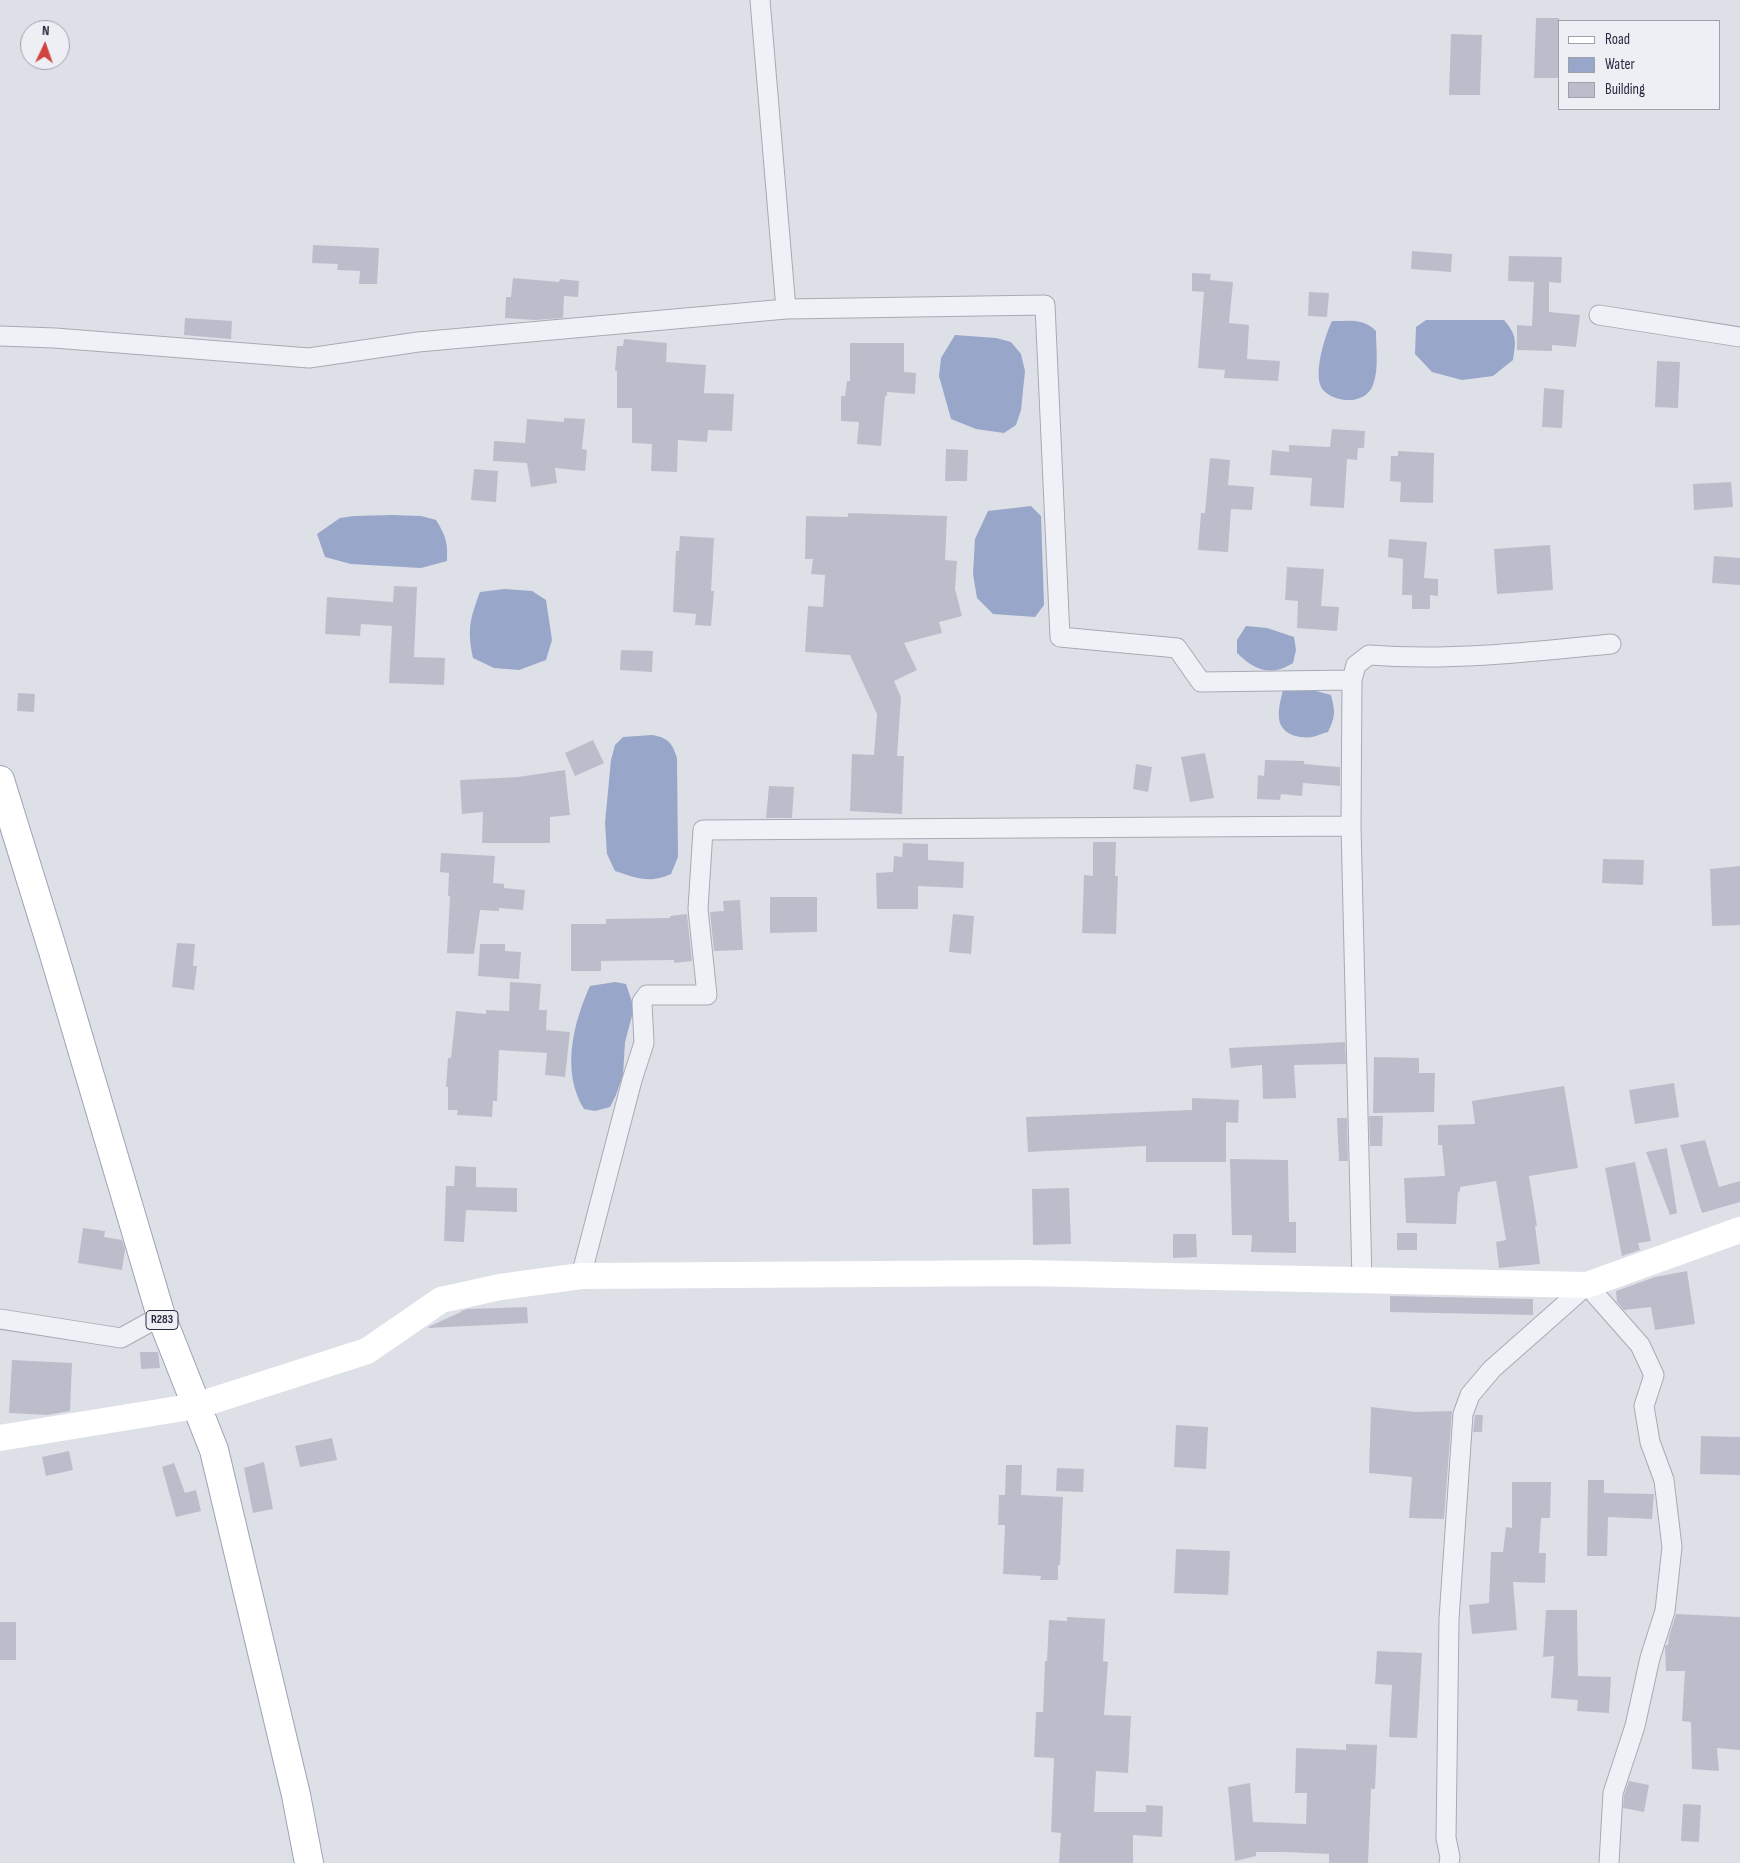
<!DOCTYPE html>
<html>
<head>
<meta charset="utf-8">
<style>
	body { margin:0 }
	#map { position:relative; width:1740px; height:1863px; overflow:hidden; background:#dee0e8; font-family:"Sofia Sans Condensed",sans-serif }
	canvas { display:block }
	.legend { position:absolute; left:1558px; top:20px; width:162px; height:90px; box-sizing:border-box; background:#edeff5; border:1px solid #9ea1ac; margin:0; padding:6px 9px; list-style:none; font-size:15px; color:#272b3f }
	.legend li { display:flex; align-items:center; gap:10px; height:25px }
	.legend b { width:25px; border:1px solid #9ea1ac }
	.north { position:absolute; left:20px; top:20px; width:50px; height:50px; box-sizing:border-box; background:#edeff5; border:1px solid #9ea1ac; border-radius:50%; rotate:3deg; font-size:14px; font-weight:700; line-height:20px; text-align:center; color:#272b3f }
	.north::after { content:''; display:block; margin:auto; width:18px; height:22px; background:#d0433f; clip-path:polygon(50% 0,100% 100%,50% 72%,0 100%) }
</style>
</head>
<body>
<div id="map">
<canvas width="1740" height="1863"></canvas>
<ul class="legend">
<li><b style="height:6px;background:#fff"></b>Road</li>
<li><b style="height:14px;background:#98a6c9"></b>Water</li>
<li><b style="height:14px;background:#bbbeca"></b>Building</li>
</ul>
<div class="north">N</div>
</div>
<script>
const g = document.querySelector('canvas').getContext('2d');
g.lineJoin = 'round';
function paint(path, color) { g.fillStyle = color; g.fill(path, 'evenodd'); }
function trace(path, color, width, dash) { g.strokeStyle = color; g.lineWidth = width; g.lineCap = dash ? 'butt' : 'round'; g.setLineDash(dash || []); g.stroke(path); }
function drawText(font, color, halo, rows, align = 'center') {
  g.font = font + ' "Sofia Sans Condensed",sans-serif'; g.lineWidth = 4.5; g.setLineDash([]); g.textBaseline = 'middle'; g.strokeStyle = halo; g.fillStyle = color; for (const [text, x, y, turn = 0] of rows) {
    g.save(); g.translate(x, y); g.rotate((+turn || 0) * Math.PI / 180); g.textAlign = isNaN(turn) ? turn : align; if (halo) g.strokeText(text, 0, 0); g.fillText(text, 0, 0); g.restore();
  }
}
paint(new Path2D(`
	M 1426,320 L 1504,320 C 1517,335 1516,341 1513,360 L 1493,376 L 1462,380 L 1432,372 L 1415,354 L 1416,327 Z
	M 1332,321 C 1349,321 1364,318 1376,331 C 1376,348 1379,370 1373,385 C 1366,404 1338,404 1324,391 C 1311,379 1325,335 1332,321 Z
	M 955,335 L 996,338 L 1011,342 L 1021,354 L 1025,371 L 1021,410 L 1016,425 L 1004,433 L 976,429 L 951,419 L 939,376 L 941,358 Z
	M 1031,506 L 1041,516 L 1044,605 L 1035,617 L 993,614 L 977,598 L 973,574 L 975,539 L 988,511 Z
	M 392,515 L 421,516 L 436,520 C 446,536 448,543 447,561 L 421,568 L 351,564 L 325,557 L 317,534 L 340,518 L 354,516 Z
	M 504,589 L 532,591 L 546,600 L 552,640 L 546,660 L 519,670 L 494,668 L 473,658 C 467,629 470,619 480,592 Z
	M 1246,626 L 1267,628 L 1294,637 L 1296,650 L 1293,663 C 1271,677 1254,670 1237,653 L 1237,640 Z
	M 1283,690 L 1316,691 L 1331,695 C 1335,711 1336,716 1328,732 C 1323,733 1317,736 1312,737 C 1299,739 1280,734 1279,718 C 1278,708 1281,699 1283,690 Z
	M 652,735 C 668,738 672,742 677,758 L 678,857 L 671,874 C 649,884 636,878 615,871 L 607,854 L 605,823 L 611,760 L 615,745 L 623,737 Z
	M 615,982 L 626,984 L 632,1002 L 633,1012 L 625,1042 L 623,1075 L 616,1095 L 610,1107 L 595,1111 L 584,1109 C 561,1072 573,1023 590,986 Z`), '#98a6c9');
paint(new Path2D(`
	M 1536,18 L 1559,18 L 1559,78 L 1534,78 Z
	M 1451,34 L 1482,35 L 1480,95 L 1449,95 Z
	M 313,245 L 379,248 L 377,284 L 359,284 L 360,271 L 337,270 L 338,264 L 312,263 Z
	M 1412,251 L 1452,254 L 1451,272 L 1411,269 Z
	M 1509,256 L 1562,257 L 1561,283 L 1549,282 L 1549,312 L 1580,315 L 1576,347 L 1552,345 L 1552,351 L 1517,350 L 1517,325 L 1532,326 L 1534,282 L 1508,281 Z
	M 1192,273 L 1211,274 L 1210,280 L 1233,282 L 1229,323 L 1249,325 L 1247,359 L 1280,361 L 1278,381 L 1224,378 L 1225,370 L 1198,368 L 1204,292 L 1192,291 Z
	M 513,278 L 559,282 L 560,279 L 579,281 L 578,297 L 564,296 L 563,318 L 535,320 L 505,318 L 506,297 L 511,297 Z
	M 1309,292 L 1329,293 L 1327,317 L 1308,316 Z
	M 185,318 L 232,321 L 231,339 L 184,335 Z
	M 624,339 L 667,343 L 666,362 L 706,365 L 704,393 L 734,394 L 732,431 L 708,430 L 707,442 L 678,440 L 677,472 L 651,471 L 652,444 L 632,443 L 632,408 L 617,408 L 617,371 L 615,371 L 617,346 L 623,346 Z
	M 850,343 L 904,343 L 904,372 L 916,373 L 915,394 L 887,392 L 887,396 L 885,396 L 881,446 L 857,444 L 859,422 L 841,421 L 841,396 L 845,396 L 847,381 L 850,381 Z
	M 1657,361 L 1680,362 L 1678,408 L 1655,407 Z
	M 1544,388 L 1564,390 L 1562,428 L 1542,427 Z
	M 564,418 L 585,419 L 582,449 L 587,450 L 585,471 L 555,468 L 557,483 L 531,487 L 527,463 L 493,461 L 494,441 L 525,443 L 527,419 L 564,422 Z
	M 1332,429 L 1365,431 L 1364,448 L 1358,448 L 1357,460 L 1347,459 L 1344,508 L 1310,506 L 1312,478 L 1270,475 L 1272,450 L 1289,452 L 1289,445 L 1330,447 Z
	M 946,449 L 968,450 L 967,481 L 945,481 Z
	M 1398,451 L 1434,453 L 1433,503 L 1400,502 L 1401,482 L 1390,481 L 1391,456 L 1398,456 Z
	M 1210,458 L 1230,460 L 1228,485 L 1254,487 L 1252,510 L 1231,509 L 1228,552 L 1198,550 L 1201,513 L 1205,513 Z
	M 474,469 L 498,471 L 496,502 L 471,500 Z
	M 1731,482 L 1733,507 L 1694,510 L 1693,484 Z
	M 848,513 L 947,516 L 945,560 L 957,561 L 955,589 L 962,616 L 939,622 L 942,633 L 904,643 L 917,670 L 894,681 L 901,697 L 897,756 L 904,756 L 902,814 L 850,811 L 852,754 L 874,755 L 877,714 L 850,655 L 805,652 L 808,606 L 823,607 L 825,575 L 811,574 L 813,559 L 805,559 L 806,516 L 848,517 Z
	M 680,536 L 714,538 L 711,591 L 714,591 L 711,626 L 695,625 L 696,614 L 673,612 L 676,551 L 679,551 Z
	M 1389,539 L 1427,542 L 1424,578 L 1438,579 L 1438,596 L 1430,595 L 1430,609 L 1412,609 L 1412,595 L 1402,595 L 1403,559 L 1388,557 Z
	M 1550,545 L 1553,590 L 1497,594 L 1494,549 Z
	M 1714,556 L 1740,558 L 1740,585 L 1712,583 Z
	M 1287,567 L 1324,569 L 1321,606 L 1339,607 L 1337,631 L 1297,628 L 1298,601 L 1285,600 Z
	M 394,586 L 417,587 L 414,657 L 445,658 L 444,685 L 389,683 L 392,626 L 361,624 L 360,636 L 325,634 L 327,597 L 393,602 Z
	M 621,650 L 653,651 L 652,672 L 620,670 Z
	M 18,693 L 35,694 L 34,712 L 17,711 Z
	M 593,740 L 604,763 L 575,776 L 565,753 Z
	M 1205,753 L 1214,798 L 1190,802 L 1181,757 Z
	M 1265,760 L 1304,761 L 1304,764 L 1340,767 L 1340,786 L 1303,783 L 1302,796 L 1281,794 L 1280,800 L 1257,799 L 1258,775 L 1264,776 Z
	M 1136,764 L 1152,767 L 1148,792 L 1133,789 Z
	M 565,770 L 570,815 L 550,817 L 550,843 L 482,843 L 483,812 L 462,814 L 460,780 L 518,777 Z
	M 769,786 L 794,787 L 792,818 L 766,818 Z
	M 1093,842 L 1116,842 L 1115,876 L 1118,876 L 1116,934 L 1082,933 L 1084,875 L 1093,876 Z
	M 903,843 L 928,844 L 928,860 L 964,862 L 963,888 L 918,886 L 918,909 L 877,909 L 876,873 L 893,872 L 894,856 L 902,857 Z
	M 441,853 L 495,856 L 493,883 L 504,884 L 504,888 L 525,890 L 523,910 L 499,908 L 499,911 L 480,910 L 474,954 L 447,953 L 450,896 L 448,896 L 449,873 L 440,872 Z
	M 1603,859 L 1644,860 L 1643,885 L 1602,883 Z
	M 1740,866 L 1740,925 L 1712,926 L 1710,869 Z
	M 770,897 L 817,897 L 817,932 L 770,933 Z
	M 740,900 L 743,950 L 714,951 L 710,912 L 724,911 L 723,901 Z
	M 687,914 L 692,961 L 674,963 L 674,960 L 601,961 L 601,971 L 571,971 L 571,924 L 606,924 L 606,919 L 670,918 L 670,916 Z
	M 953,914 L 974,916 L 971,954 L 949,952 Z
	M 177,943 L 195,944 L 193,966 L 197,966 L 194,990 L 172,987 Z
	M 480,944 L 505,944 L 505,951 L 521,952 L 519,979 L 478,976 Z
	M 510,982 L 541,984 L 539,1010 L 547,1010 L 546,1030 L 570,1032 L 565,1077 L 545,1075 L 547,1053 L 499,1050 L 497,1101 L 493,1101 L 492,1117 L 457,1115 L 458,1110 L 448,1110 L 448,1087 L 446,1087 L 448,1058 L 451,1058 L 456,1011 L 486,1014 L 486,1010 L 509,1011 Z
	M 1345,1042 L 1346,1064 L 1294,1065 L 1296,1098 L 1263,1099 L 1262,1065 L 1231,1068 L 1229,1048 Z
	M 1374,1057 L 1419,1058 L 1419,1073 L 1435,1073 L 1434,1112 L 1373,1113 Z
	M 1674,1083 L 1679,1117 L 1635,1124 L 1629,1090 Z
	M 1564,1086 L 1578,1168 L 1529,1176 L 1537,1226 L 1535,1226 L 1540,1264 L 1499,1268 L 1496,1242 L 1506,1240 L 1496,1181 L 1460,1187 L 1460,1191 L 1458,1192 L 1456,1224 L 1406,1223 L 1404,1178 L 1445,1176 L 1442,1145 L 1438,1145 L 1438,1125 L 1475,1124 L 1472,1101 Z
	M 1192,1098 L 1239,1100 L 1238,1123 L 1226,1122 L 1226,1162 L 1146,1162 L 1146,1146 L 1028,1152 L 1026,1117 L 1192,1110 Z
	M 1369,1116 L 1383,1116 L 1382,1146 L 1370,1146 Z
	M 1337,1118 L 1347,1118 L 1348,1161 L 1339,1161 Z
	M 1705,1140 L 1719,1187 L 1740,1181 L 1740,1202 L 1702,1213 L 1680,1145 Z
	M 1667,1148 L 1677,1213 L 1670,1215 L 1646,1152 Z
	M 1230,1159 L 1288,1160 L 1289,1222 L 1296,1222 L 1296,1253 L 1251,1252 L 1252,1235 L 1232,1235 Z
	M 1635,1162 L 1651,1241 L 1638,1243 L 1640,1250 L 1622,1256 L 1605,1168 Z
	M 455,1166 L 476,1167 L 476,1187 L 517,1188 L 517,1212 L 466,1210 L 464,1242 L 444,1241 L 446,1186 L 454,1186 Z
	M 1069,1188 L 1071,1244 L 1033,1245 L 1032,1189 Z
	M 83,1228 L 105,1231 L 104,1237 L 122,1240 L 125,1249 L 122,1270 L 78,1263 Z
	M 1397,1233 L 1417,1233 L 1417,1250 L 1397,1250 Z
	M 1173,1234 L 1196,1234 L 1197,1257 L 1173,1258 Z
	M 1687,1271 L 1695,1324 L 1655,1330 L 1651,1307 L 1624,1310 L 1617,1302 L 1616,1291 L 1655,1277 Z
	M 1390,1296 L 1533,1299 L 1533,1315 L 1390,1312 Z
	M 527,1307 L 528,1323 L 429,1328 L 428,1327 L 461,1312 L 461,1311 L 468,1309 Z
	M 140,1352 L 158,1352 L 160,1368 L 141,1369 Z
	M 12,1360 L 72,1363 L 70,1411 L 47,1415 L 9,1413 Z
	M 1371,1407 L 1415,1412 L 1452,1411 L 1444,1519 L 1409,1518 L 1412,1477 L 1369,1473 Z
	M 1475,1415 L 1483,1415 L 1482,1432 L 1473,1432 Z
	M 1176,1425 L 1208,1427 L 1206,1469 L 1174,1467 Z
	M 1701,1436 L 1740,1437 L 1740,1475 L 1700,1474 Z
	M 332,1438 L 337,1460 L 300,1467 L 295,1446 Z
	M 69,1451 L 73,1470 L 46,1476 L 42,1457 Z
	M 264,1462 L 273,1509 L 253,1513 L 244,1468 Z
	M 174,1463 L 185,1493 L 196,1490 L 201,1511 L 176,1517 L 162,1467 Z
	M 1006,1465 L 1022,1465 L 1021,1495 L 1063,1497 L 1060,1565 L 1058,1565 L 1058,1580 L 1040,1580 L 1041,1576 L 1003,1574 L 1005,1525 L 998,1525 L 999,1495 L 1005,1495 Z
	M 1057,1468 L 1084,1469 L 1083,1492 L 1056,1491 Z
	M 1588,1480 L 1604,1480 L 1604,1493 L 1654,1494 L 1652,1519 L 1608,1517 L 1607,1556 L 1587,1556 Z
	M 1512,1482 L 1551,1482 L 1550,1518 L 1541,1518 L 1539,1553 L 1546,1553 L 1545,1583 L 1513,1582 L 1517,1630 L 1472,1634 L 1469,1605 L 1489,1603 L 1491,1552 L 1503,1552 L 1506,1527 L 1512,1528 Z
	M 1176,1549 L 1230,1551 L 1228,1595 L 1174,1593 Z
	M 1546,1610 L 1577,1610 L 1578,1676 L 1611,1677 L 1609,1713 L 1577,1711 L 1578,1700 L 1551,1698 L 1554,1656 L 1543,1657 Z
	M 1676,1614 L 1740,1617 L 1740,1750 L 1717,1748 L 1719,1771 L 1692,1769 L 1691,1722 L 1682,1721 L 1685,1671 L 1666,1671 L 1665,1647 L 1666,1645 L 1668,1645 L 1669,1636 Z
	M 1067,1617 L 1105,1619 L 1103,1661 L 1108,1662 L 1104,1715 L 1131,1716 L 1128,1773 L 1096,1771 L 1094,1812 L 1146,1812 L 1146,1805 L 1163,1806 L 1162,1837 L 1133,1835 L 1133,1863 L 1059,1863 L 1061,1833 L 1051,1832 L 1054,1758 L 1034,1757 L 1036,1712 L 1043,1712 L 1045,1661 L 1047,1661 L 1049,1620 L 1067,1621 Z
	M 0,1622 L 16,1622 L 16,1660 L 0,1660 Z
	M 1377,1651 L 1422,1653 L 1417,1738 L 1389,1737 L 1392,1685 L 1375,1684 Z
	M 1346,1744 L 1377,1745 L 1375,1789 L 1371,1789 L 1368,1863 L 1329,1863 L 1329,1854 L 1285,1852 L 1256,1852 L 1256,1856 L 1235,1861 L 1228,1787 L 1250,1783 L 1253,1822 L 1306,1824 L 1307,1793 L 1295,1793 L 1296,1748 L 1346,1750 Z
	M 1629,1781 L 1649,1785 L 1644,1812 L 1623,1808 L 1624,1795 Z
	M 1683,1804 L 1701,1805 L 1699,1842 L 1681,1841 Z`), '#bbbeca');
const street = new Path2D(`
	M 760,0 L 786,309
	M 1599,315 L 1740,337
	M 0,336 L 55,338 L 309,358 L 418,342 L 786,309 L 1045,305 L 1060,637 L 1177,648 L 1201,682 L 1352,680
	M 581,1276 L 632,1080 L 644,1043 L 642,1002 L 647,995 L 707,995 L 698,909 L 703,830 L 1351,826
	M 1362,1280 L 1351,826 L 1352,680 L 1356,665 L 1369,655 C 1450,661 1531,652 1611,644
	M 0,1319 L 121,1338 L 161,1316
	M 1449,1863 L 1450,1857 L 1446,1838 L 1449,1619 L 1463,1414 L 1470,1395 L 1492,1369 L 1587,1285 L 1640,1345 L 1654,1375 L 1644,1406 L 1650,1442 L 1664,1480 L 1672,1547 L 1665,1611 L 1650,1658 L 1635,1726 L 1613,1793 L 1609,1863`);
const primary = new Path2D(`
	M 0,780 L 53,951 L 161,1316 L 214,1450 L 296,1795 L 309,1863`);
trace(street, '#a7aab5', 21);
trace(primary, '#9da2b4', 30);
trace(street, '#f0f1f6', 19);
trace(new Path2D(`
	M 0,1438 L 196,1406 L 367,1351 L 441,1300 L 500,1287 L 581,1276 L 1026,1273 L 1587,1285 L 1740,1230`), '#fff', 26);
trace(primary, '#fff', 28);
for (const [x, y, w] of [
	[162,1320,32]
]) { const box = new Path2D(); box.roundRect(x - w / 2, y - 9.5, w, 19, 4); g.fillStyle = '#edeff5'; g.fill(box); trace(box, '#272b3f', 1); }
drawText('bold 12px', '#272b3f', null, [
	["R283",162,1320]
]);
</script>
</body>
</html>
